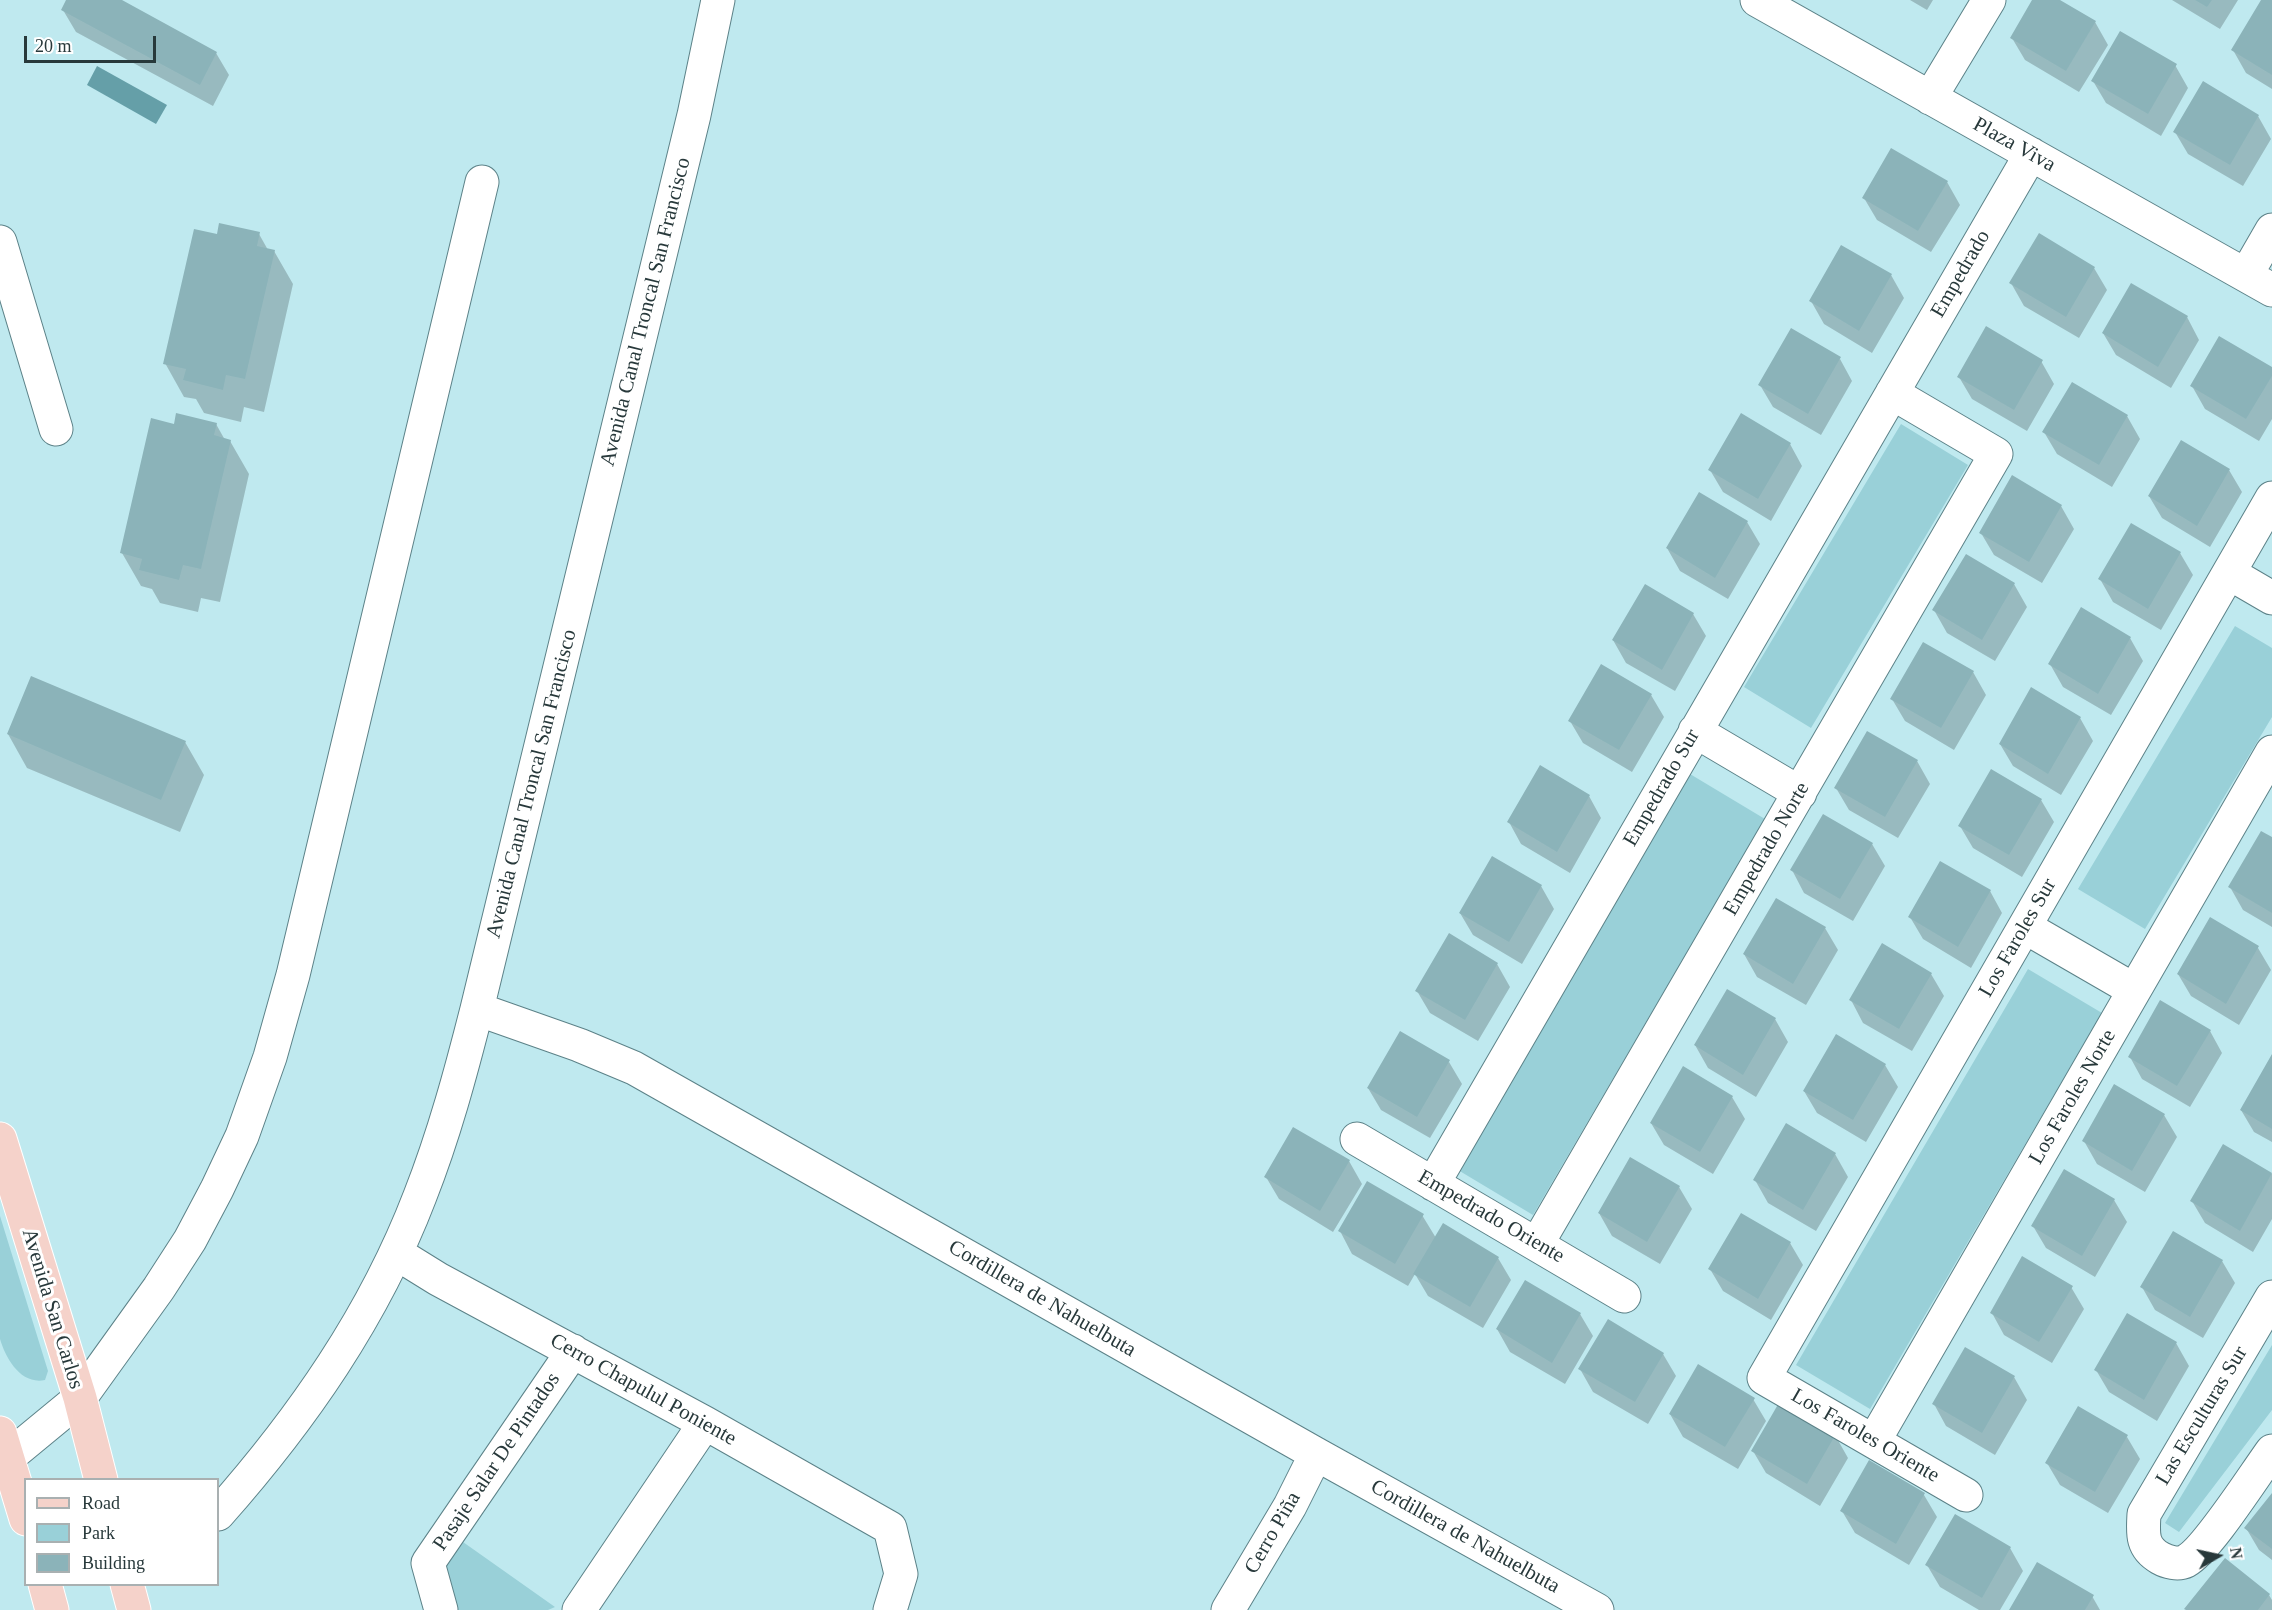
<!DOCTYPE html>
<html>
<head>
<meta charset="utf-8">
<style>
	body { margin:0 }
	#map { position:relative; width:2272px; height:1610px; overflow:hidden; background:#bfe9ef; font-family:"Times New Roman",serif }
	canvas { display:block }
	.legend { position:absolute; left:24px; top:1478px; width:195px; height:108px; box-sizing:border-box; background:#fff; border:2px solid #a9b0b1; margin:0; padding:8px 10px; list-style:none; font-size:18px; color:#28393b }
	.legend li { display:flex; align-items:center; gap:12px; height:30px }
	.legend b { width:30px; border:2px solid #a9b0b1 }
	.north { position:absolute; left:2188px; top:1526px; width:60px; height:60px; -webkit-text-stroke:4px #fff; paint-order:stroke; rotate:81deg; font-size:16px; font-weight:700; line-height:24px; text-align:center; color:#28393b }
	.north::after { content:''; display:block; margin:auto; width:21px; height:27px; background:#28393b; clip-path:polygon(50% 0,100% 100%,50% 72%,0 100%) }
	.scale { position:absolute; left:24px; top:36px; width:132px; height:27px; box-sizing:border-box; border:3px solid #28393b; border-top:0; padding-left:8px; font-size:18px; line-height:21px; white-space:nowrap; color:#28393b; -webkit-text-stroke:4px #fff; paint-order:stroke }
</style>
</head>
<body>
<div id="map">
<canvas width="2272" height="1610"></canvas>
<ul class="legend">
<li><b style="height:8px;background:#f5d2ca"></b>Road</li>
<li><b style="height:16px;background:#99d0d8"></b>Park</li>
<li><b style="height:16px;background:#8bb3b9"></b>Building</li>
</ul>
<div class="north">N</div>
<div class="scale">20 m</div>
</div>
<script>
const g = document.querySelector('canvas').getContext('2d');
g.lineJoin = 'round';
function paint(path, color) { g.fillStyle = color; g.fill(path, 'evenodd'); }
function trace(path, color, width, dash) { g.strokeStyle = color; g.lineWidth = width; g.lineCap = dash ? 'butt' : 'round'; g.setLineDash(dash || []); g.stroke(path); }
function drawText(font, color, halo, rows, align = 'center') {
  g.font = font + ' "Times New Roman",serif'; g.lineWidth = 6; g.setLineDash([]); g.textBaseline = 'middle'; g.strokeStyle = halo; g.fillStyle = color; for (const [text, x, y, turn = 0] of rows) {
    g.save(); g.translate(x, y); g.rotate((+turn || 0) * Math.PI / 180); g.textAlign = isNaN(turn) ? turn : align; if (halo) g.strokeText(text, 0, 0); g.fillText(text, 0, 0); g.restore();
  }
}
paint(new Path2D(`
	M 1901,424 L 1968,465 L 1811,728 L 1744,687 Z
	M 2235,626 L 2272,648 L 2272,717 L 2145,929 L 2078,889 Z
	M 1690,774 L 1765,819 L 1533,1215 L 1458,1170 Z
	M 2028,969 L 2102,1013 L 1870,1409 L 1796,1365 Z
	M 0,1216 L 48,1371 L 45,1380 C 21,1385 6,1359 0,1339 Z
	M 2272,1345 L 2272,1410 L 2179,1532 L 2165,1523 Z
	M 463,1542 L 555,1607 L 548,1610 L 455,1610 L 444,1568 Z`), '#99d0d8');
paint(new Path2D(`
	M 97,66 L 167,105 L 156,124 L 87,85 Z`), '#659fa8');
paint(new Path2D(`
	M 68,0 L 119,0 L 216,53 L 229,75 L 213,106 L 76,32 L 63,10 Z
	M 1910,0 L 1933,0 L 1927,10 Z
	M 2034,0 L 2057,0 L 2095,22 L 2108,45 L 2079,92 L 2025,60 L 2012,38 Z
	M 2172,0 L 2238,0 L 2220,29 Z
	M 2263,0 L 2272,0 L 2272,89 L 2246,73 L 2233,50 Z
	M 2175,65 L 2188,88 L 2161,136 L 2106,103 L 2093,81 Z
	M 2258,116 L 2271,139 L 2243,186 L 2188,154 L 2175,132 Z
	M 1947,182 L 1960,205 L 1931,252 L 1877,220 L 1864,198 Z
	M 259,234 L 268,250 L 274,251 L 293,284 L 264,412 L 244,407 L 241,422 L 204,413 L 196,399 L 184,397 L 165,363 L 219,235 Z
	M 2094,268 L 2107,290 L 2079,338 L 2024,306 L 2011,283 Z
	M 1891,275 L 1904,298 L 1872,353 L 1824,324 L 1811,301 Z
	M 2187,317 L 2199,340 L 2171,388 L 2116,355 L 2103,333 Z
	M 1840,359 L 1852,381 L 1821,435 L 1773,407 L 1760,385 Z
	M 2041,361 L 2054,384 L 2027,431 L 1972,399 L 1959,377 Z
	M 2272,369 L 2272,419 L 2259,441 L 2205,409 L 2192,386 Z
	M 2127,416 L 2140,439 L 2112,487 L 2057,454 L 2044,432 Z
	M 216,424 L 225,440 L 230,441 L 249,474 L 220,602 L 201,598 L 198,612 L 160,603 L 152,589 L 141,586 L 122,553 L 175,426 Z
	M 1790,444 L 1802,466 L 1771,521 L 1723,492 L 1710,470 Z
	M 2229,470 L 2242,492 L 2210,547 L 2162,518 L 2149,496 Z
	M 2061,506 L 2074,529 L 2042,583 L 1994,555 L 1981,533 Z
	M 1747,522 L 1760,544 L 1728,599 L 1680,571 L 1667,548 Z
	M 2180,553 L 2193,575 L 2161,630 L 2113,602 L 2100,579 Z
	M 2014,584 L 2027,607 L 1995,661 L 1947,633 L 1934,610 Z
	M 1693,614 L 1706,636 L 1675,691 L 1626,663 L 1613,640 Z
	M 2130,638 L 2143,661 L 2111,715 L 2063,687 L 2050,664 Z
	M 1973,672 L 1986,695 L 1954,750 L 1905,721 L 1892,699 Z
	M 2031,689 L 2080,718 L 2093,741 L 2061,795 L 2013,766 L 2000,744 Z
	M 1651,695 L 1664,717 L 1632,772 L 1583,743 L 1570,721 Z
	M 8,734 L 185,742 L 204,775 L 180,832 L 27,768 Z
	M 1917,761 L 1930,784 L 1898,838 L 1849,810 L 1836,788 Z
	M 1589,796 L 1601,818 L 1570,873 L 1521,844 L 1509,822 Z
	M 2041,800 L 2054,822 L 2022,877 L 1973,848 L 1960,826 Z
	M 2272,839 L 2272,927 L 2243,910 L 2230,887 Z
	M 1872,844 L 1885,866 L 1853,921 L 1804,893 L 1792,870 Z
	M 1541,886 L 1554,909 L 1522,964 L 1473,935 L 1460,913 Z
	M 1990,891 L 2002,913 L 1971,968 L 1923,939 L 1910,917 Z
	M 2210,919 L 2258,948 L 2271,970 L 2239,1025 L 2191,996 L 2178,974 Z
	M 1825,928 L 1838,950 L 1806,1005 L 1757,977 L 1744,954 Z
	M 1497,964 L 1510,987 L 1478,1041 L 1430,1013 L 1417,991 Z
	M 1931,974 L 1944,996 L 1912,1051 L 1863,1023 L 1851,1000 Z
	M 1775,1019 L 1788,1042 L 1756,1097 L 1708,1068 L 1695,1045 Z
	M 2210,1031 L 2222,1053 L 2190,1107 L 2142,1079 L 2130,1057 Z
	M 2272,1057 L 2272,1142 L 2254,1132 L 2241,1110 Z
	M 1449,1062 L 1462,1084 L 1430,1138 L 1381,1110 L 1368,1088 Z
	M 1885,1065 L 1898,1087 L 1866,1142 L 1817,1113 L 1804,1091 Z
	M 1732,1097 L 1745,1119 L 1713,1174 L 1664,1145 L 1651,1123 Z
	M 2164,1115 L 2177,1137 L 2145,1192 L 2097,1164 L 2084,1141 Z
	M 2223,1146 L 2272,1174 L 2272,1219 L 2253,1252 L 2205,1223 L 2192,1201 Z
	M 1835,1154 L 1848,1177 L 1816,1231 L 1768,1203 L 1755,1180 Z
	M 1349,1161 L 1362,1184 L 1333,1232 L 1279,1199 L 1266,1177 Z
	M 1679,1187 L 1692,1209 L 1660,1264 L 1612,1236 L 1599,1213 Z
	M 2114,1200 L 2127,1222 L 2095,1277 L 2046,1248 L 2033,1226 Z
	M 1422,1215 L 1436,1238 L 1498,1258 L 1511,1280 L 1483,1328 L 1428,1296 L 1415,1274 L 1408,1286 L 1352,1254 L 1340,1231 Z
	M 1790,1243 L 1803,1265 L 1771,1320 L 1723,1291 L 1710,1269 Z
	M 2222,1261 L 2235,1283 L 2203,1338 L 2155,1310 L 2142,1287 Z
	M 2071,1287 L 2084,1309 L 2052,1363 L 2004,1335 L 1992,1313 Z
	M 1580,1314 L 1593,1336 L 1565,1384 L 1510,1352 L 1497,1329 Z
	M 2128,1315 L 2176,1343 L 2189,1366 L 2157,1421 L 2109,1392 L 2096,1370 Z
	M 1663,1354 L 1676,1376 L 1648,1424 L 1593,1392 L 1580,1369 Z
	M 2014,1377 L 2027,1400 L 1995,1455 L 1946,1426 L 1934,1404 Z
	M 1753,1399 L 1766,1421 L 1738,1469 L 1683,1437 L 1670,1414 Z
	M 1835,1435 L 1848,1458 L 1820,1506 L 1766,1473 L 1753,1451 Z
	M 2127,1437 L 2140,1459 L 2108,1513 L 2060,1485 L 2047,1463 Z
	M 1870,1462 L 1924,1495 L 1937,1517 L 1909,1565 L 1855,1533 L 1842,1511 Z
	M 2272,1495 L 2272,1560 L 2259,1550 L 2246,1528 Z
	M 2010,1548 L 2023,1571 L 2000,1610 L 1979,1610 L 1940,1587 L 1927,1565 Z
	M 2269,1595 L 2272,1600 L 2272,1610 L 2187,1610 Z
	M 2092,1596 L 2100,1610 L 2011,1610 Z`), '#0003');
paint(new Path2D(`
	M 66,0 L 122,0 L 217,52 L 200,85 L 61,10 Z
	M 2032,0 L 2060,0 L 2096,21 L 2066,71 L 2010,38 Z
	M 2195,0 L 2212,0 L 2207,7 Z
	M 2261,0 L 2272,0 L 2272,75 L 2231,50 Z
	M 2120,31 L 2177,64 L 2148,114 L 2091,81 Z
	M 2203,81 L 2259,115 L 2230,165 L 2173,132 Z
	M 1891,148 L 1948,181 L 1918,231 L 1862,198 Z
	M 219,223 L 260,232 L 257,246 L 275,250 L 245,379 L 226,375 L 223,390 L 183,380 L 186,369 L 163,364 L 194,229 L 217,234 Z
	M 2039,233 L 2095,267 L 2066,317 L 2009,283 Z
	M 1841,245 L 1892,274 L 1859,331 L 1809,301 Z
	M 2131,283 L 2188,316 L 2158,367 L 2102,333 Z
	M 1986,326 L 2043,360 L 2014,410 L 1957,377 Z
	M 1791,328 L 1841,357 L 1808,414 L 1758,385 Z
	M 2219,336 L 2272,367 L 2272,376 L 2246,419 L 2190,386 Z
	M 2072,382 L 2128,415 L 2099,465 L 2042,432 Z
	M 176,413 L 217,423 L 214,435 L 231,440 L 201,569 L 183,565 L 179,580 L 139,570 L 142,559 L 120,553 L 151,418 L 174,424 Z
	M 1741,413 L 1791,443 L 1758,499 L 1708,470 Z
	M 2181,440 L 2230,469 L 2197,526 L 2148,496 Z
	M 2012,475 L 2062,505 L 2029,562 L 1979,533 Z
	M 1699,492 L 1748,521 L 1715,578 L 1666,548 Z
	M 2131,523 L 2181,552 L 2148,609 L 2098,579 Z
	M 1966,554 L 2015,583 L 1982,640 L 1932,610 Z
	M 1645,584 L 1694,613 L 1662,670 L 1612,640 Z
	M 2081,607 L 2131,637 L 2098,694 L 2048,664 Z
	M 1923,642 L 1974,671 L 1941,728 L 1890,699 Z
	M 1601,664 L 1652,694 L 1619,750 L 1568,721 Z
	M 31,676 L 186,741 L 161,800 L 7,734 Z
	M 2031,687 L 2081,717 L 2048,774 L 1999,744 Z
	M 1867,731 L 1918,760 L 1885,817 L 1834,788 Z
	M 1540,765 L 1590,795 L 1557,852 L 1507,822 Z
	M 1991,769 L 2042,799 L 2009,855 L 1958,826 Z
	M 1823,814 L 1873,843 L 1840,899 L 1790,870 Z
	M 2261,831 L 2272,837 L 2272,913 L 2228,887 Z
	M 1492,856 L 1542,885 L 1509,942 L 1459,913 Z
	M 1940,861 L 1991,890 L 1958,947 L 1908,917 Z
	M 1776,898 L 1826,927 L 1793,984 L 1743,954 Z
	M 2210,917 L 2259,946 L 2226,1004 L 2177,974 Z
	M 1449,933 L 1498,963 L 1465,1020 L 1415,991 Z
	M 1882,943 L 1932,973 L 1899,1029 L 1849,1000 Z
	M 1727,989 L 1776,1018 L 1743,1075 L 1694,1045 Z
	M 2160,1000 L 2211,1030 L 2177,1086 L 2128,1057 Z
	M 1400,1031 L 1450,1060 L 1417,1117 L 1367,1088 Z
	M 1836,1034 L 1886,1064 L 1853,1120 L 1803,1091 Z
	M 2272,1054 L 2272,1129 L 2240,1110 Z
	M 1683,1066 L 1733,1096 L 1700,1152 L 1650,1123 Z
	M 2114,1084 L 2165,1114 L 2132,1171 L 2082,1141 Z
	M 1786,1123 L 1836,1153 L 1803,1210 L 1753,1180 Z
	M 1293,1127 L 1350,1160 L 1320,1211 L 1264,1177 Z
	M 2223,1144 L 2272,1173 L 2240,1231 L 2190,1201 Z
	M 1630,1157 L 1680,1186 L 1647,1242 L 1598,1213 Z
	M 2064,1169 L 2115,1199 L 2082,1256 L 2031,1226 Z
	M 1367,1181 L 1424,1214 L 1395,1264 L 1338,1231 Z
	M 1741,1213 L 1791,1242 L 1758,1299 L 1708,1269 Z
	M 1443,1223 L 1499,1257 L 1470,1307 L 1413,1274 Z
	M 2173,1231 L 2223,1260 L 2190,1317 L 2140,1287 Z
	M 2022,1256 L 2073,1286 L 2039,1342 L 1990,1313 Z
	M 1525,1280 L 1581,1313 L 1552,1363 L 1496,1329 Z
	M 2127,1313 L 2177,1342 L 2144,1400 L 2094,1370 Z
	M 1608,1319 L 1664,1353 L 1635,1402 L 1578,1369 Z
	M 1965,1347 L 2015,1376 L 1982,1433 L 1932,1404 Z
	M 1698,1364 L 1755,1398 L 1725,1447 L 1669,1414 Z
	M 1780,1401 L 1836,1434 L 1807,1484 L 1751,1451 Z
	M 2078,1406 L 2128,1435 L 2095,1492 L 2045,1463 Z
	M 1869,1460 L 1925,1493 L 1896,1544 L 1840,1511 Z
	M 2272,1493 L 2272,1549 L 2244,1528 Z
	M 1955,1514 L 2011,1547 L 1982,1598 L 1925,1565 Z
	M 2225,1558 L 2270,1594 L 2258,1610 L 2186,1610 L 2184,1609 Z
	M 2037,1562 L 2094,1595 L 2085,1610 L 2009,1610 Z`), '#8bb3b9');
const minor = new Path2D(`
	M 1757,0 L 2272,290
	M 1930,98 L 1989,0
	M 0,242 L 56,429
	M 2246,275 L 2272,230
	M 2229,573 L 2272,598
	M 1695,731 L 1800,793
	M 2025,927 L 2134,990
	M 477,1009 L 579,1045 L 634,1068 L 1316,1454 L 1597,1610
	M 1357,1139 L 1624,1296
	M 1433,1184 L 2031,154
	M 1537,1244 L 1996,454 L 1892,393
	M 396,1253 L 438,1279 L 705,1423 L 890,1528 L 901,1574 L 890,1610
	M 2272,1297 L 2144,1514 C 2143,1533 2141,1547 2160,1558 C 2167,1562 2178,1565 2186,1561 C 2207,1550 2255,1474 2272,1451
	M 1874,1441 L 2272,752
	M 0,1464 L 80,1398 L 159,1288 L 190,1240 L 217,1189 L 242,1136 L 270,1057 L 293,975 L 482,182
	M 1966,1495 L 1764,1378 L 2272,498
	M 218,1514 C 302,1419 374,1316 420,1196 C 444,1135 461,1072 477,1009 L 694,115 L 718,0
	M 441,1610 L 428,1563 L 573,1351
	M 579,1610 L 705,1423
	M 1228,1610 L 1290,1506 L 1316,1454`);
const major = new Path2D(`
	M 0,1139 L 80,1398 L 101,1480
	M 0,1433 L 26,1519
	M 45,1584 L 52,1610
	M 127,1584 L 134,1610`);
trace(minor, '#5c8288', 35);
trace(major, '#fff', 35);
trace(minor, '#fff', 33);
trace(major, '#f5d2ca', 33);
drawText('21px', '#28393b', '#fff', [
	["Plaza Viva",2014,145,29],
	["Empedrado",1961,274,-60],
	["Avenida Canal Troncal San Francisco",646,312,-76],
	["Avenida Canal Troncal San Francisco",532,784,-76],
	["Empedrado Sur",1662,788,-60],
	["Empedrado Norte",1767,849,-60],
	["Los Faroles Sur",2018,938,-60],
	["Los Faroles Norte",2073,1097,-60],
	["Empedrado Oriente",1491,1217,30],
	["Cordillera de Nahuelbuta",1042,1299,30],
	["Avenida San Carlos",52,1309,73],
	["Cerro Chapulul Poniente",643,1390,29],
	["Las Esculturas Sur",2202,1416,-59],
	["Los Faroles Oriente",1865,1436,30],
	["Pasaje Salar De Pintados",497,1462,-56],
	["Cerro Piña",1273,1533,-60],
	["Cordillera de Nahuelbuta",1465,1537,29]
]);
</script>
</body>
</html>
